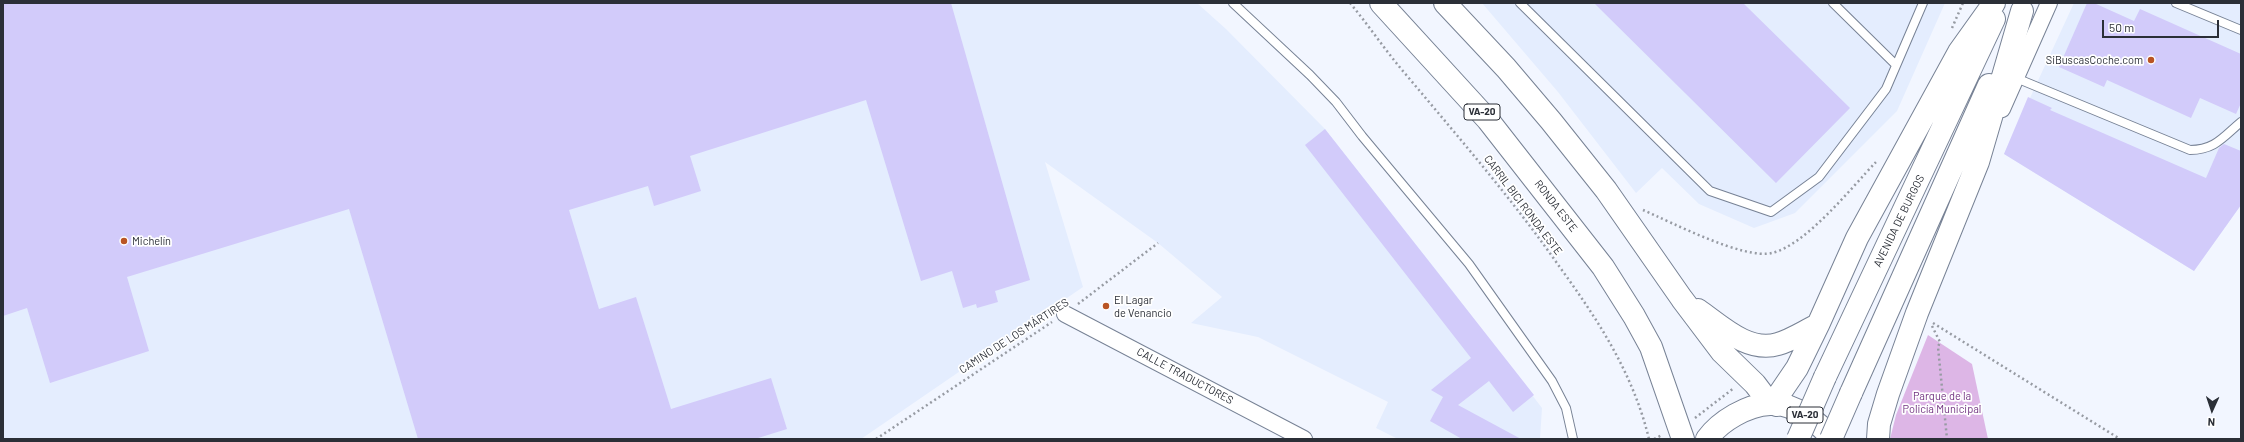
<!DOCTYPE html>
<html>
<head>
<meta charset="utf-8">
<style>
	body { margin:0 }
	#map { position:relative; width:2244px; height:442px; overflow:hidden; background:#f2f6ff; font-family:Barlow,sans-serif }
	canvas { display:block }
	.frame { position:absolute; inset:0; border:4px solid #2b2f37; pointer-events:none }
	.north { position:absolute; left:2192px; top:390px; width:40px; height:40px; -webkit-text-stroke:3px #fff; paint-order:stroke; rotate:183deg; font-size:11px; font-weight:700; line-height:16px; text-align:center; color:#2b2f37 }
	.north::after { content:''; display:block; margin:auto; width:14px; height:18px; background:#2b2f37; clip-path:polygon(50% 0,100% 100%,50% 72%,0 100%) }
	.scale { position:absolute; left:2102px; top:20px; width:117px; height:18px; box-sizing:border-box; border:2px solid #2b2f37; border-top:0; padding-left:5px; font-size:12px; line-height:14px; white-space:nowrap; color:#2b2f37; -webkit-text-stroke:3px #fff; paint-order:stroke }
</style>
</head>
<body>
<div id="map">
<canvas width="2244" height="442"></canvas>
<div class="frame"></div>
<div class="north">N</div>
<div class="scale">50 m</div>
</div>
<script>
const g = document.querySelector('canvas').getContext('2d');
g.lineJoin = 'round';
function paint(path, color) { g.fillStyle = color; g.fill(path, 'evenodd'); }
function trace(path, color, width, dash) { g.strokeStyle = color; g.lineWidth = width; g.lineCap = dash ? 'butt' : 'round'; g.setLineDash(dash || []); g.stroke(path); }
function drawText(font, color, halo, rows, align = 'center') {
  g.font = font + ' Barlow,sans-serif'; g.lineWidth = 3.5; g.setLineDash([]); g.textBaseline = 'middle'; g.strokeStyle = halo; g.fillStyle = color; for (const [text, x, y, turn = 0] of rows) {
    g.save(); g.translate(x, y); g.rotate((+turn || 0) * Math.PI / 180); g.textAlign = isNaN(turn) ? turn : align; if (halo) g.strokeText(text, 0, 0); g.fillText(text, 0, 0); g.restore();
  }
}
paint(new Path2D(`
	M 3,3 L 1197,3 L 1226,29 L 1325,129 L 1451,289 L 1542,408 L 1540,439 L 1398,439 L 1376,428 L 1388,402 L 1258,337 L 1191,323 L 1222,297 L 1158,243 L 1045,162 L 1083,287 L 861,439 L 3,439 Z
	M 1482,3 L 1945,3 L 1897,111 L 1795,213 L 1754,228 L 1699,204 L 1662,168 L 1636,193 L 1558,92 Z
	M 2074,3 L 2241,3 L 2241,205 L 2194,271 L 2004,154 Z`), '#e4edfe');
paint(new Path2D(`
	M 1928,335 L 1972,364 L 1988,439 L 1890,439 L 1896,415 Z`), '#ddb6e6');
paint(new Path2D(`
	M 3,3 L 951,3 L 1030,280 L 995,291 L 998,302 L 977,308 L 976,304 L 963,308 L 952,271 L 921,281 L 866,100 L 690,156 L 701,191 L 654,206 L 648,186 L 569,210 L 599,309 L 636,297 L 671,409 L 771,378 L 787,429 L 755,439 L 418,439 L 349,209 L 127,277 L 149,351 L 50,383 L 27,308 L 3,316 Z
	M 1594,3 L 1743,3 L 1850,108 L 1776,183 Z
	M 2087,3 L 2094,3 L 2134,21 L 2140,9 L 2241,54 L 2241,103 L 2236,114 L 2200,98 L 2191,118 L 2107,80 L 2104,87 L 2059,67 Z
	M 2028,97 L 2052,108 L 2050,110 L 2206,178 L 2219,148 L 2224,144 L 2241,151 L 2241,205 L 2194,271 L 2004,154 Z
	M 1325,129 L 1534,395 L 1513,412 L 1489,381 L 1458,405 L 1521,439 L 1462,439 L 1430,421 L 1443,397 L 1431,390 L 1471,358 L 1305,145 Z`), '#d2cbfa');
const lane = new Path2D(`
	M 1233,3 L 1310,75 L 1336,102 L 1362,136 L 1469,264 L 1552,381 L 1566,408 L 1573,439
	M 1520,3 L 1710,191 L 1771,212 L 1819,177 L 1886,89 L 1923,3
	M 1833,3 L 1896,65
	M 2176,3 L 2241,30
	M 2016,78 L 2190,150 C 2215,150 2223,137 2241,122`);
const street = new Path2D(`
	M 2002,109 L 2049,3
	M 1065,314 L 1304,439`);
const highway = new Path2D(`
	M 1381,3 L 1488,120 L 1603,267 L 1634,316 L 1651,347 L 1683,439
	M 1445,3 L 1506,68 L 1551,121 L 1606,190 L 1682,299 L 1722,352 L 1755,384 L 1770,404
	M 1698,310 C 1721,326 1748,353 1778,344 C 1792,340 1805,331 1818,325
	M 1825,377 L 1994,19
	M 1851,393 L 1989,85
	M 1777,405 L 1780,393 L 1797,368 L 1818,325 L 1857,238 L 1959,52 L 1994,3
	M 1707,439 C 1720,421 1747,405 1770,404 C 1792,402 1820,423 1832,439
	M 1878,439 L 1879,424 L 1888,394 L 1917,313 L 1978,162 L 2022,11`);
trace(lane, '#778295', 10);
trace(street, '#778295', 18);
trace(highway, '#778295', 24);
trace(new Path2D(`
	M 1350,3 C 1370,27 1387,53 1408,77 C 1460,139 1512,199 1559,266 C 1598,320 1633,373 1649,439
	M 1952,28 L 1963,3
	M 1643,210 C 1671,222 1744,260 1772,253 C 1806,245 1851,188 1876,162
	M 1078,304 L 1158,243
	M 1933,323 L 2120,439
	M 1932,326 L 1940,342 L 1938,347 L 1947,439
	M 1695,418 L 1734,388
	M 876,439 L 1052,322
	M 1654,439 L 1662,435`), '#979ba3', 2.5, [2, 3]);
trace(lane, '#fff', 8);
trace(street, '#fff', 16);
trace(highway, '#fff', 22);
const highwayBridge = new Path2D(`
	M 1798,439 L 1825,377
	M 1831,439 L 1851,393`);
trace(highwayBridge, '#778295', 24, []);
trace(highwayBridge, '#fff', 22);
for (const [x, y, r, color] of [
	[2151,60,4,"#b95423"],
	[124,241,4,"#b95423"],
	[1106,306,4,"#b95423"]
]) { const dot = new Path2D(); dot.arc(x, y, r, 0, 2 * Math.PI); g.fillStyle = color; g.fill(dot); trace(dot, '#fff', 1.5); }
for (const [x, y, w] of [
	[1482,112,36],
	[1805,415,36]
]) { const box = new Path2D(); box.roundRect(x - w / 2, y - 8, w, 16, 3); g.fillStyle = '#fff'; g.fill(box); trace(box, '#2b2f37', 1); }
drawText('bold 10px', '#2b2f37', null, [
	["VA-20",1482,112],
	["VA-20",1805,415]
]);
drawText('11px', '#2b2f37', '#fff', [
	["SiBuscasCoche.com",2143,60,"right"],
	["Michelín",132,241],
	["El Lagar",1114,300],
	["de Venancio",1114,313]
], 'left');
drawText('11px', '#2b2f37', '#fff', [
	["CARRIL BICI RONDA ESTE",1523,205,53],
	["RONDA ESTE",1556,206,52],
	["AVENIDA DE BURGOS",1899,221,-64],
	["CAMINO DE LOS MÁRTIRES",1014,336,-33],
	["CALLE TRADUCTORES",1185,376,28]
]);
drawText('11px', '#713280', '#fff', [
	["Parque de la",1942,396],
	["Policía Municipal",1942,409]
]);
</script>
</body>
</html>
